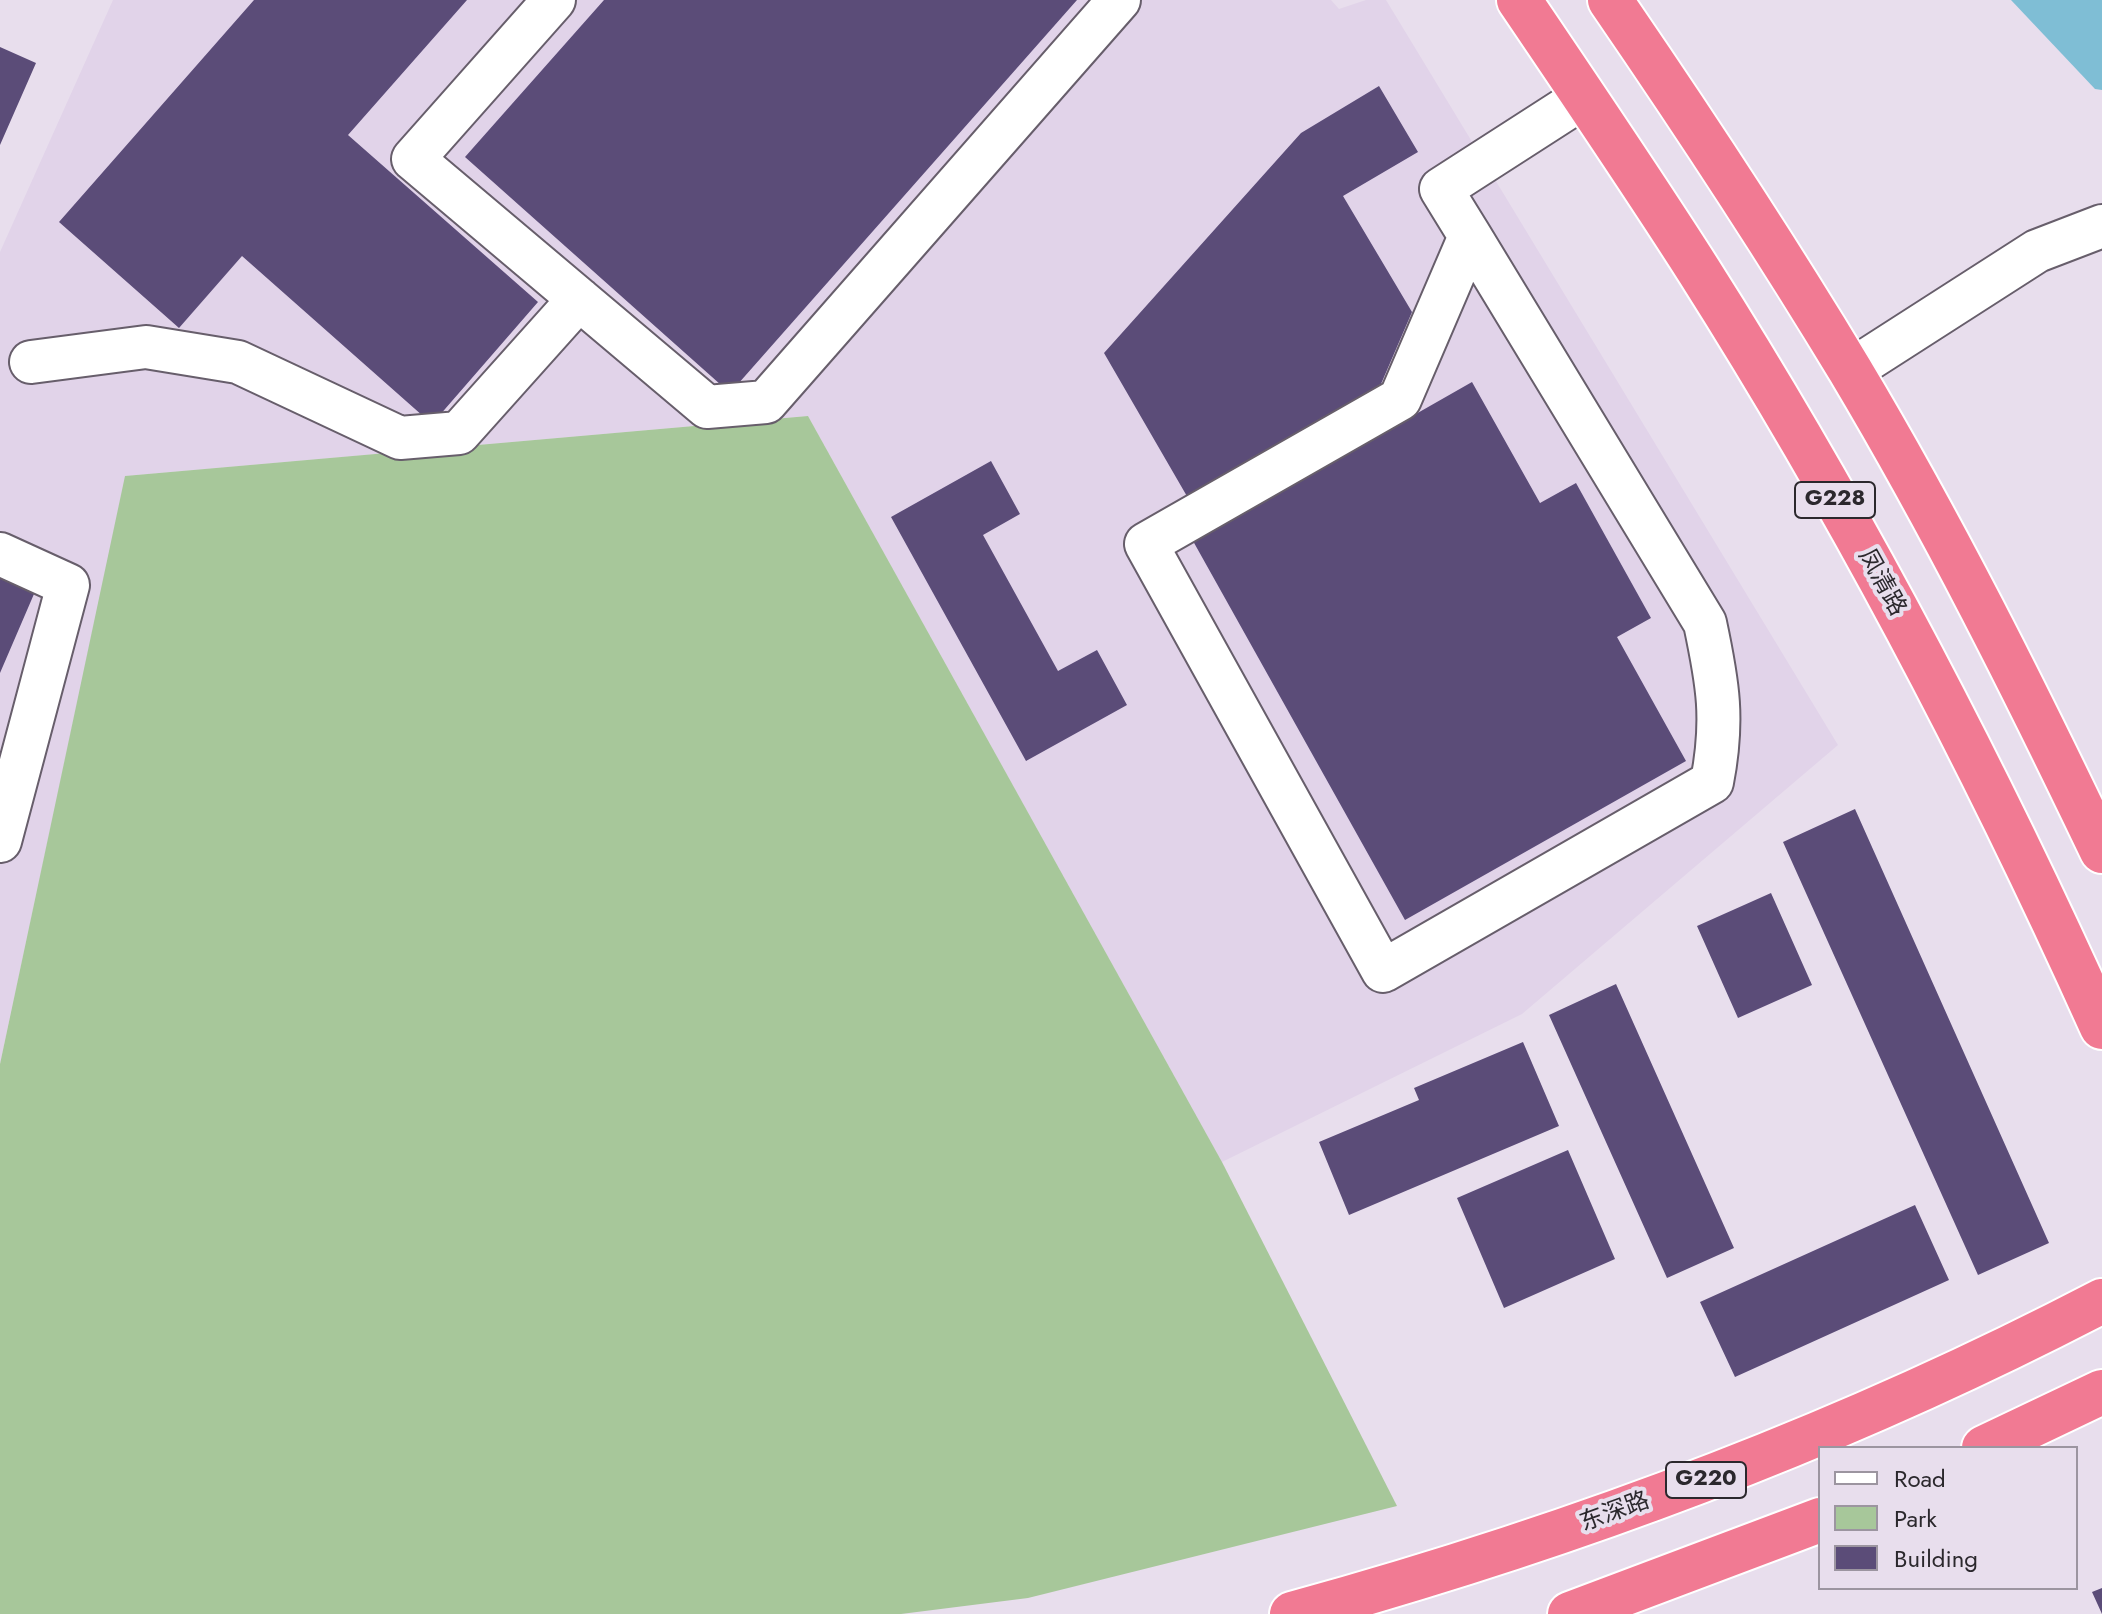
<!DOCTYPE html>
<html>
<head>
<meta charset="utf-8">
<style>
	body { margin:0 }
	#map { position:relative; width:2102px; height:1614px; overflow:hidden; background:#e8deed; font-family:Jost,sans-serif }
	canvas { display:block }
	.legend { position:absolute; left:1818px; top:1446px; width:260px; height:144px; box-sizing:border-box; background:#e8deed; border:2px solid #9c95a0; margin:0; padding:10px 14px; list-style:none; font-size:24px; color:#2b282d }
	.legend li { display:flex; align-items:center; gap:16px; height:40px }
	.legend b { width:40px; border:2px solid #9c95a0 }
</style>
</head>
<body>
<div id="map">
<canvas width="2102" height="1614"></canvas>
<ul class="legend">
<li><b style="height:10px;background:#fff"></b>Road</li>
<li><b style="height:22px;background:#a7c79a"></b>Park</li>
<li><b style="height:22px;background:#5b4c78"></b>Building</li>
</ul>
</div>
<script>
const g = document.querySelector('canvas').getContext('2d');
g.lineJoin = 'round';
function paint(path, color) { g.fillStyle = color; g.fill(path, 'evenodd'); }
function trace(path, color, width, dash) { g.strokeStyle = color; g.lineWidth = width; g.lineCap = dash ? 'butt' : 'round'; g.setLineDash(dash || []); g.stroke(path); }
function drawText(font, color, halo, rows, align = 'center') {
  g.font = font + ' Jost,"Noto Sans SC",sans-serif'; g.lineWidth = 8; g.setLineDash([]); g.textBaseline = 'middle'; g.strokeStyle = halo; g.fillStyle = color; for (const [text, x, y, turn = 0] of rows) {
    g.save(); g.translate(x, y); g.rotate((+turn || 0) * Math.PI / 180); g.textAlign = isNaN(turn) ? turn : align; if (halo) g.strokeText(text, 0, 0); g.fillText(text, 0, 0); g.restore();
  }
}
paint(new Path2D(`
	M 113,0 L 1331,0 L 1339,9 L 1366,0 L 1386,0 L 1838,745 L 1522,1014 L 1222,1162 L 808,416 L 126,476 L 0,1064 L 0,252 Z`), '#e1d3e9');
paint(new Path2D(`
	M 808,416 L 1222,1162 L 1397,1506 L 1028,1598 L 901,1614 L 0,1614 L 0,1064 L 125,476 Z`), '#a7c79a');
paint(new Path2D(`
	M 2011,0 L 2102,0 L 2102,90 L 2095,89 Z`), '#7fbed5');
paint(new Path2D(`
	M 254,0 L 467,0 L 348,135 L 538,302 L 432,424 L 242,256 L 179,328 L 59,222 Z
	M 604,0 L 1077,0 L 730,393 L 465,157 Z
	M 0,47 L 36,63 L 0,145 Z
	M 1379,86 L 1418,152 L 1343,196 L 1412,312 L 1381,384 L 1188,498 L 1104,353 L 1301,133 Z
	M 1472,382 L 1540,503 L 1576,483 L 1651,618 L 1617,637 L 1686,761 L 1405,920 L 1193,541 Z
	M 991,461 L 1020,514 L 983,535 L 1058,671 L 1097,650 L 1127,705 L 1026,761 L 891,517 Z
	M 0,571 L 37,587 L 0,673 Z
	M 1855,809 L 2049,1243 L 1978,1275 L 1783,842 Z
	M 1771,893 L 1812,985 L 1738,1018 L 1697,926 Z
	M 1616,984 L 1734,1248 L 1667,1278 L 1549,1015 Z
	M 1523,1042 L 1559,1126 L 1349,1215 L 1319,1142 L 1419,1100 L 1414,1088 Z
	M 1568,1150 L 1615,1259 L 1504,1308 L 1457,1198 Z
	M 1915,1205 L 1949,1280 L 1735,1377 L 1700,1302 Z
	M 2102,1588 L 2102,1614 L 2092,1592 Z`), '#5b4c78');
const minor = new Path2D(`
	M 554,0 L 413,159 L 707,407 L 766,402 L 1119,0
	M 1470,236 L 1400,399 L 1146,544 L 1383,971 L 1712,782 C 1724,720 1718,684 1705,623 L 1470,236 L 1441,189 L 1584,97
	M 31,362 L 146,347 L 238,362 L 400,438 L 459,433 L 579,299
	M 1850,371 L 2037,251 L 2102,226
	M 0,554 L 68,585 L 0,841`);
const highway = new Path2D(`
	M 1519,0 C 1580,90 1641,180 1699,271 C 1852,512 1985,767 2102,1027
	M 1610,0 C 1693,121 1774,244 1850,370 C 1943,526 2024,688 2102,851
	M 1984,1448 L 2102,1392
	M 1292,1614 C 1572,1537 1843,1436 2102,1301
	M 1570,1614 L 1820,1520`);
trace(minor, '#675e6b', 46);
trace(highway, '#fff', 48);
trace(minor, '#fff', 42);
trace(highway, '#f17a93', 44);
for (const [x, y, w] of [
	[1835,500,80],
	[1706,1480,80]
]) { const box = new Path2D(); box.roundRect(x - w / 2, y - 18, w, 36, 6); g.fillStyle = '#e8deed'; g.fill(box); trace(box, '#2b282d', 2); }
drawText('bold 22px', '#2b282d', null, [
	["G228",1835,500],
	["G220",1706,1480]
]);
drawText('24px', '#2b282d', '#e8deed', [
	["凤清路",1881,583,61],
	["东深路",1615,1513,-20]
]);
</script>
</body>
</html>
